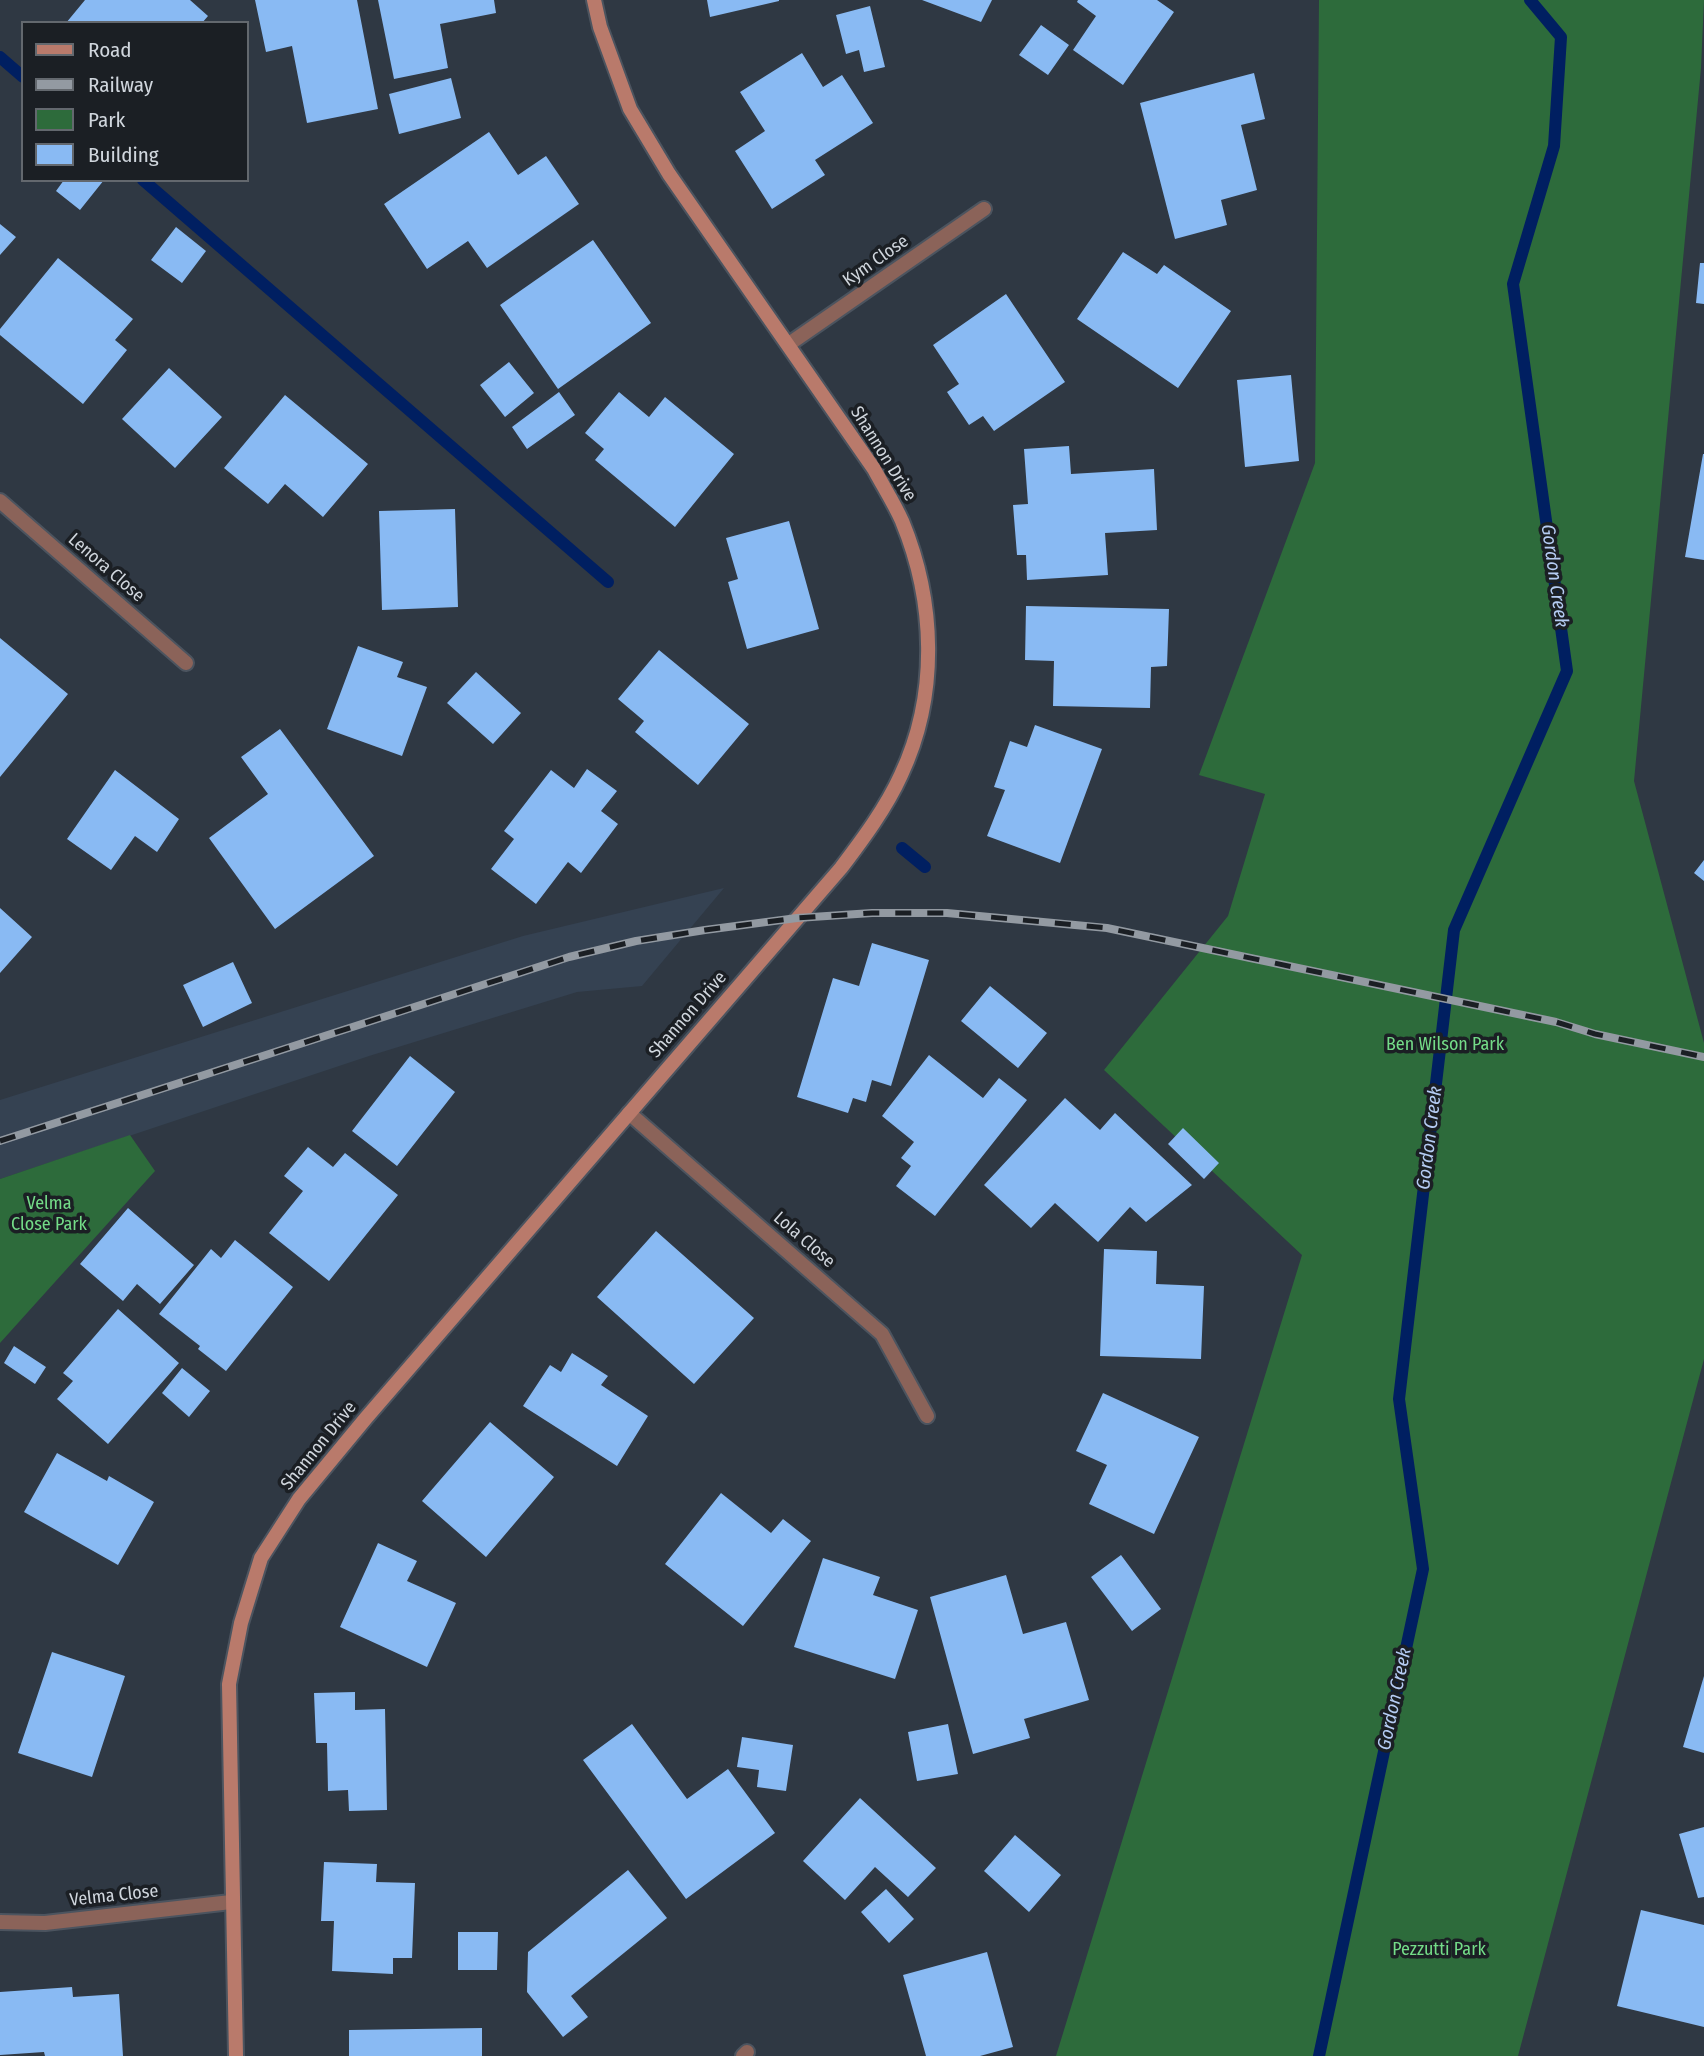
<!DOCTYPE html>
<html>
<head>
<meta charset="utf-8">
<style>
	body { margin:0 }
	#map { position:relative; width:1704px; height:2056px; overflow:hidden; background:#2f3843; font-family:"Fira Sans Condensed",sans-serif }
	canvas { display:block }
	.legend { position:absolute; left:21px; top:21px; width:228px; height:161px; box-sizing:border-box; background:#1b1f24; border:2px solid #63686e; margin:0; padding:9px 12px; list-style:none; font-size:21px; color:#d0d6dd }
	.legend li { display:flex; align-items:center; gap:14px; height:35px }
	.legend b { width:35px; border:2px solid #63686e }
</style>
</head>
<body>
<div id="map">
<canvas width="1704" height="2056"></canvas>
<ul class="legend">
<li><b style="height:9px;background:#b97a6b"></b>Road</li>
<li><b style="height:9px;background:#939aa2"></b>Railway</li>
<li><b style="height:19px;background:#2d6b3b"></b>Park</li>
<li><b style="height:19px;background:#89baf3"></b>Building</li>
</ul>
</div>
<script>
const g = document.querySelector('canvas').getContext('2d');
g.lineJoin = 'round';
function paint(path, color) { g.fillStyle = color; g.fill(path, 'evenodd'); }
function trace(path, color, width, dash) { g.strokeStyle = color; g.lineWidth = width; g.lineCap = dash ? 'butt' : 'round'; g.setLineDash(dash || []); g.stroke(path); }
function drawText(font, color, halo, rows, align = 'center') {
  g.font = font + ' "Fira Sans Condensed",sans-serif'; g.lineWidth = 7; g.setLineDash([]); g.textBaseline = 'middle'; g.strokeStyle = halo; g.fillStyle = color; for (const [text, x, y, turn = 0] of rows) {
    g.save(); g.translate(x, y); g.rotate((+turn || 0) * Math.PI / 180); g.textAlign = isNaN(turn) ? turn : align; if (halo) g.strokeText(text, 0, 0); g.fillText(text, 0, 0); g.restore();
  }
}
paint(new Path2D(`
	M 724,888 L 642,986 L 577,992 L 369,1056 L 0,1179 L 0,1100 L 523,936 Z`), '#354252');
paint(new Path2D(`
	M 1319,0 L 1704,0 L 1701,68 L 1634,781 L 1704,1043 L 1704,1359 L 1518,2056 L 1056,2056 L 1302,1255 L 1104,1070 L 1228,916 L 1265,794 L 1199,775 L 1315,463 Z
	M 130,1135 L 155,1171 L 0,1343 L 0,1179 Z`), '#2d6b3b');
trace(new Path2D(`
	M 0,57 L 23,77
	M 143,180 L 608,582
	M 902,848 L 925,867
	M 1319,2056 L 1423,1569 L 1399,1399 L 1454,930 L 1567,671 L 1513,284 L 1554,146 L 1561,37 L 1530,0`), '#001f61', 12);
paint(new Path2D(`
	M 85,0 L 190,0 L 208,16 L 202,23 L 66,23 Z
	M 255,0 L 357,0 L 378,109 L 307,123 L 292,46 L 266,52 Z
	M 378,0 L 494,0 L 496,13 L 440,24 L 448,68 L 394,79 Z
	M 707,0 L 779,0 L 779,1 L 710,17 Z
	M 922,0 L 992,0 L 981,22 Z
	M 1078,0 L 1157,0 L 1174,12 L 1123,85 L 1073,50 L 1096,16 L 1077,2 Z
	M 870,6 L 885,67 L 864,72 L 859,50 L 846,54 L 836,15 Z
	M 1041,25 L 1069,45 L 1048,75 L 1019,55 Z
	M 802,53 L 823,87 L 842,75 L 873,123 L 815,160 L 825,175 L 772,209 L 735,151 L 765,131 L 740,92 Z
	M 1254,73 L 1265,119 L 1241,125 L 1257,190 L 1221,200 L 1227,225 L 1175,239 L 1140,103 Z
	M 451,78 L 461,118 L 399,134 L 389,94 Z
	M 489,132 L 518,175 L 546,156 L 579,204 L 487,268 L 468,241 L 427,269 L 384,204 Z
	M 64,180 L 104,180 L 80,210 L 56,191 Z
	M 0,224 L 16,237 L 0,255 Z
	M 176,227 L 206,251 L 182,283 L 151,260 Z
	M 593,240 L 651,323 L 558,389 L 500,305 Z
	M 1123,252 L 1157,274 L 1164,265 L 1231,311 L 1178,388 L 1077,319 Z
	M 58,258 L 133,319 L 115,340 L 127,350 L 83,404 L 0,335 L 0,329 Z
	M 1700,263 L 1704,263 L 1704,304 L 1696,303 Z
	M 1006,294 L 1065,382 L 994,431 L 983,416 L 969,425 L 947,392 L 959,384 L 933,345 Z
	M 509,362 L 534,393 L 505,417 L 480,385 Z
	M 169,368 L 222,417 L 175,468 L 122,419 Z
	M 1291,375 L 1299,461 L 1245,467 L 1237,380 Z
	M 559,392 L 575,415 L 527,449 L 512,427 Z
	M 619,392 L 649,417 L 665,397 L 734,454 L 675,527 L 595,460 L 604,449 L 585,433 Z
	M 285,395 L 368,464 L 323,517 L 285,484 L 268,504 L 224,468 Z
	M 1069,446 L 1071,474 L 1154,469 L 1157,530 L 1105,533 L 1108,575 L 1027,580 L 1026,555 L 1017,555 L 1013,505 L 1028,504 L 1024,449 Z
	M 1703,454 L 1704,454 L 1704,560 L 1685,557 Z
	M 455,509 L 458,607 L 382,610 L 379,511 Z
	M 789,521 L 819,629 L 747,649 L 728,582 L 738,579 L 726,538 Z
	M 1026,606 L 1169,609 L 1167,666 L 1151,667 L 1150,708 L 1053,706 L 1054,661 L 1025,660 Z
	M 0,638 L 68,694 L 0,777 Z
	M 358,646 L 403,662 L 397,677 L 427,687 L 402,756 L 327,729 Z
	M 659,650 L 749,724 L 698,785 L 635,732 L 644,721 L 618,699 Z
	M 476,672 L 521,713 L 493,744 L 447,703 Z
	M 1035,725 L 1102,749 L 1060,863 L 987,836 L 1005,790 L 994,787 L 1010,741 L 1027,747 Z
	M 280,729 L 374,856 L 275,929 L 209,838 L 268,794 L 241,757 Z
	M 587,769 L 617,791 L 601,811 L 618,824 L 581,873 L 568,862 L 536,904 L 491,869 L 514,839 L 504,831 L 551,770 L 574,788 Z
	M 115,770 L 179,819 L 157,852 L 135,836 L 111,870 L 67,839 Z
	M 1704,860 L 1704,881 L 1694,873 Z
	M 0,908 L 32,937 L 0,973 Z
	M 872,943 L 929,960 L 891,1086 L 872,1080 L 866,1102 L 853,1098 L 848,1113 L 797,1097 L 833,978 L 859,986 Z
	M 233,962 L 252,1003 L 203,1027 L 183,985 Z
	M 990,986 L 1047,1033 L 1018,1068 L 961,1021 Z
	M 929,1055 L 983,1098 L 999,1078 L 1027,1100 L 935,1216 L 896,1186 L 911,1166 L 901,1158 L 914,1142 L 882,1116 Z
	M 410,1056 L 455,1092 L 397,1166 L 352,1131 Z
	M 1065,1098 L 1100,1130 L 1115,1113 L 1192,1185 L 1146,1222 L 1130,1207 L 1098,1242 L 1055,1203 L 1031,1228 L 984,1185 Z
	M 1183,1128 L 1219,1163 L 1204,1179 L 1168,1144 Z
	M 308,1147 L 333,1167 L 345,1153 L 398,1195 L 329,1281 L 269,1233 L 303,1191 L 284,1176 Z
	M 128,1208 L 194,1265 L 160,1304 L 137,1284 L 123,1301 L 80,1264 Z
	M 656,1231 L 754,1318 L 694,1384 L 597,1297 Z
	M 235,1240 L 293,1287 L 226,1371 L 198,1349 L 200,1346 L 159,1314 L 211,1249 L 221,1258 Z
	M 1104,1249 L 1157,1251 L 1156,1284 L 1204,1286 L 1201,1359 L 1100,1356 Z
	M 118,1309 L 179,1363 L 108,1444 L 57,1399 L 73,1381 L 63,1373 Z
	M 14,1346 L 46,1367 L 35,1384 L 4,1363 Z
	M 572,1353 L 608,1376 L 601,1385 L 648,1416 L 617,1466 L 523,1406 L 550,1365 L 561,1372 Z
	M 182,1368 L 210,1391 L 189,1417 L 162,1393 Z
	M 1103,1393 L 1199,1437 L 1154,1534 L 1089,1504 L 1107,1465 L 1076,1451 Z
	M 490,1422 L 554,1477 L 486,1557 L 422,1501 Z
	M 57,1453 L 107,1481 L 109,1476 L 154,1502 L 118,1565 L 24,1512 Z
	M 721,1493 L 771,1533 L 783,1519 L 811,1541 L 743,1626 L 665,1564 Z
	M 378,1543 L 417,1561 L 407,1581 L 456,1603 L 427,1667 L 340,1627 Z
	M 1121,1555 L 1161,1609 L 1132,1631 L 1091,1577 Z
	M 823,1558 L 880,1577 L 873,1595 L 918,1610 L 895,1679 L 794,1647 Z
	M 1006,1575 L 1023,1634 L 1066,1622 L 1089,1700 L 1024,1719 L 1030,1738 L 973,1754 L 930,1597 Z
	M 52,1652 L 125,1676 L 92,1777 L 18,1753 Z
	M 1704,1676 L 1704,1753 L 1683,1747 Z
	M 355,1692 L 355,1710 L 385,1709 L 387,1810 L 349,1811 L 348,1790 L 328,1791 L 327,1743 L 316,1743 L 314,1693 Z
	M 632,1724 L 687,1799 L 728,1769 L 775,1833 L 686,1899 L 583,1760 Z
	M 948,1724 L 958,1774 L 917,1781 L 908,1732 Z
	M 742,1737 L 793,1745 L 786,1791 L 757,1787 L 759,1770 L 737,1767 Z
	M 860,1798 L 936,1868 L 908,1897 L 875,1867 L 845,1900 L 803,1861 Z
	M 1704,1827 L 1704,1897 L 1698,1898 L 1679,1834 Z
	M 1015,1835 L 1061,1875 L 1029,1912 L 984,1871 Z
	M 324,1862 L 377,1864 L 376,1882 L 415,1883 L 412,1958 L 393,1958 L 393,1974 L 332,1971 L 334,1921 L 321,1921 Z
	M 628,1870 L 667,1918 L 571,1996 L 588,2017 L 563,2037 L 527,1992 L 528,1952 Z
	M 886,1889 L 914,1919 L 889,1943 L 861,1912 Z
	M 1641,1910 L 1704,1925 L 1704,2027 L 1617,2006 Z
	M 458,1932 L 498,1932 L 497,1970 L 458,1970 Z
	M 987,1952 L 1013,2047 L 980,2056 L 926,2056 L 903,1975 Z
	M 72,1987 L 73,1997 L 119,1994 L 123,2056 L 45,2056 L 44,2052 L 0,2055 L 0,1992 Z
	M 482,2028 L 482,2056 L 349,2056 L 349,2030 Z`), '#89baf3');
const street = new Path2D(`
	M 789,344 L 984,209
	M 0,501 L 186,663
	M 629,1113 L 882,1334 L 927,1416
	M 0,1922 L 45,1923 L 231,1902
	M 743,2056 L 747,2052`);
const secondary = new Path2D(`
	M 236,2056 L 229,1684 L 241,1623 L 261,1558 L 299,1499 L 366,1418 L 841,868 C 863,839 886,808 901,775 C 939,694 935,601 902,521 C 894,503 883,486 874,469 L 669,174 L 630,109 L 600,27 L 594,0`);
trace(street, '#4c545f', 18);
trace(secondary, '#4c545f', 18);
trace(street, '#8b6359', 14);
trace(secondary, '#b97a6b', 14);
const rail = new Path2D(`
	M 0,1141 L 569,957 L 636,941 L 705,930 L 797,918 L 872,913 L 947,913 L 1107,928 L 1556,1022 L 1595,1034 L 1704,1057`);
trace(rail, '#939aa2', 8);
trace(rail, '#1b1f24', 5, [16]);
drawText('18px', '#d0d6dd', '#1b1f24', [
	["Kym Close",876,261,-35],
	["Shannon Drive",883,454,58],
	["Lenora Close",106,568,41],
	["Shannon Drive",688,1015,-49],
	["Lola Close",804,1240,41],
	["Shannon Drive",319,1446,-51],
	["Velma Close",114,1896,-6]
]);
drawText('18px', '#74dc88', '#1b1f24', [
	["Ben Wilson Park",1445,1045],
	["Velma",49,1204],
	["Close Park",49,1225],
	["Pezzutti Park",1439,1950]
]);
drawText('italic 19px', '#b5ccf3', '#1b1f24', [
	["Gordon Creek",1554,576,82],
	["Gordon Creek",1430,1138,-83],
	["Gordon Creek",1395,1699,-78]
]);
</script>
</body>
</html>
